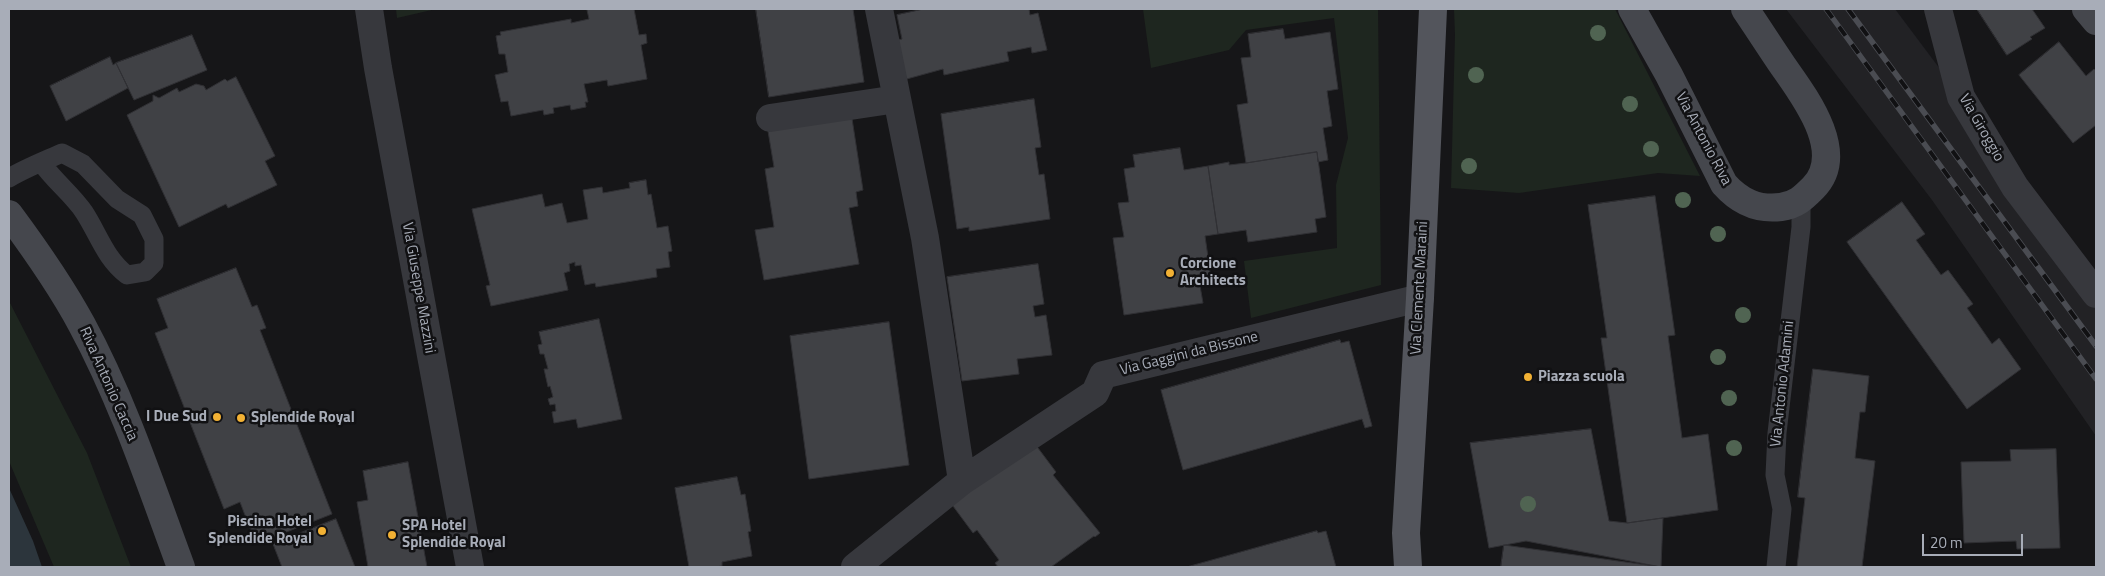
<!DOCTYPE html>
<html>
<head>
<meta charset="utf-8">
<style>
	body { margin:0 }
	#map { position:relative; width:2105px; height:576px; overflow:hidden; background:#161618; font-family:"Titillium Web",sans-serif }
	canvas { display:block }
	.frame { position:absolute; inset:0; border:10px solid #a8adb8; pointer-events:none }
	.scale { position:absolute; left:1922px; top:534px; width:101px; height:22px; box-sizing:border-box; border:2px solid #a8adb8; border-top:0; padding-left:6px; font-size:15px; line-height:18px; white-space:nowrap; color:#a8adb8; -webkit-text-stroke:4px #111113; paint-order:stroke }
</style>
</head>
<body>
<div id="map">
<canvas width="2105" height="576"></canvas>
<div class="frame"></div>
<div class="scale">20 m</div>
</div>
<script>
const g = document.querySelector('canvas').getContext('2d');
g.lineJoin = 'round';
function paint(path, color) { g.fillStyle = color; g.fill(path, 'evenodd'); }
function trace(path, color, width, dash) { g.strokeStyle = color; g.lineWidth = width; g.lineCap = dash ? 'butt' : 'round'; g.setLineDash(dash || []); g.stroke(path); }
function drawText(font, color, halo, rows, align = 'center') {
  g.font = font + ' "Titillium Web",sans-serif'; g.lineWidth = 5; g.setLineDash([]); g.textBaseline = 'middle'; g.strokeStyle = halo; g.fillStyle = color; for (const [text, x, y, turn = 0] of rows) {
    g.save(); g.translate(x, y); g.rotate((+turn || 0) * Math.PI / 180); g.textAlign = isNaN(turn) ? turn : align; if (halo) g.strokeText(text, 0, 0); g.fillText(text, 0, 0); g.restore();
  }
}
paint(new Path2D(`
	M 1786,9 L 1895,9 L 1961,97 L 2096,294 L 2096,436 L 1932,200 Z`), '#222225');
paint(new Path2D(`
	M 396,9 L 436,9 L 397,18 Z
	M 1143,9 L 1378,9 L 1381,285 L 1251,318 L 1244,261 L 1337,248 L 1336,185 L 1348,138 L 1334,18 L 1246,30 L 1229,50 L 1151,68 Z
	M 1454,9 L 1615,9 L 1700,176 L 1658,173 L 1519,193 L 1451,188 L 1455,35 Z
	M 9,301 L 87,453 L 131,567 L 54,567 L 9,461 Z`), '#1e261f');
paint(new Path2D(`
	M 9,488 L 33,541 L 42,567 L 9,567 Z`), '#2c353c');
const building = new Path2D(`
	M 596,9 L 634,9 L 639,35 L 646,34 L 647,43 L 641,45 L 647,79 L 608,86 L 607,80 L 584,84 L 588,102 L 585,102 L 586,107 L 571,110 L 570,105 L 553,108 L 554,113 L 544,115 L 543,110 L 511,116 L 508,101 L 501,102 L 495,75 L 508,72 L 505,54 L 499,54 L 496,36 L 501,35 L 500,32 L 571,19 L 571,23 L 589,19 L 587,10 Z
	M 756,9 L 853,9 L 864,82 L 769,97 Z
	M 924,9 L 1029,9 L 1030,15 L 1038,13 L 1047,50 L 1032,53 L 1031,47 L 1007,52 L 1009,61 L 944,75 L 943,69 L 903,80 L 894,41 L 902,39 L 897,15 Z
	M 1977,9 L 2032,9 L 2045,28 L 2030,37 L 2032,39 L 2007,55 Z
	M 1283,29 L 1285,39 L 1330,32 L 1338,89 L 1327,91 L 1332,126 L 1323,128 L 1328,160 L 1318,162 L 1317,152 L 1246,163 L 1237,105 L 1248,103 L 1241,58 L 1251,57 L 1248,34 Z
	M 192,35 L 207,70 L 134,100 L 116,63 Z
	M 2059,42 L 2086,76 L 2094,69 L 2096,71 L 2096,125 L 2073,143 L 2019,75 Z
	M 110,57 L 113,65 L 116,63 L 128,88 L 66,121 L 50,86 Z
	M 236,77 L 275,156 L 265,161 L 277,185 L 228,208 L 226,204 L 179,227 L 127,115 L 153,101 L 153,95 L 159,98 L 177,88 L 179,92 L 196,84 L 204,86 L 206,90 L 225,79 L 227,81 Z
	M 1034,99 L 1041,147 L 1035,148 L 1039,175 L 1044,174 L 1050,219 L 969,231 L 969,227 L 957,229 L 941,114 Z
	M 851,112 L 863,190 L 856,192 L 858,206 L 849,208 L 859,264 L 764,280 L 755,230 L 774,227 L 765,169 L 774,167 L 767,125 Z
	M 1180,148 L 1184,170 L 1208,166 L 1218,234 L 1205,236 L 1211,278 L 1199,280 L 1203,303 L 1124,315 L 1113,238 L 1124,237 L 1118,203 L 1129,202 L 1124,169 L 1135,167 L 1133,155 Z
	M 1317,152 L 1326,217 L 1315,219 L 1317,232 L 1248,242 L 1246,230 L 1218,234 L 1208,166 L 1229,162 L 1229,165 L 1246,163 Z
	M 646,180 L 648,195 L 651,194 L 657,228 L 668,226 L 672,251 L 668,252 L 670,267 L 656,269 L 657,277 L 596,287 L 595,283 L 585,285 L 581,265 L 575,266 L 575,262 L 569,264 L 570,271 L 564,273 L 568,290 L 491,306 L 486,286 L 490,285 L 472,209 L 542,194 L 545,207 L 562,203 L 567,223 L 588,219 L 583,190 L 602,187 L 603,193 L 630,188 L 629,183 Z
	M 1655,196 L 1675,335 L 1668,336 L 1682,438 L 1708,434 L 1718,510 L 1627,523 L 1601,338 L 1607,338 L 1588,205 Z
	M 1902,202 L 1925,234 L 1916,240 L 1941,275 L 1948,270 L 1973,304 L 1967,308 L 1992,344 L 1999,338 L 2021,369 L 1967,409 L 1847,242 Z
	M 1038,264 L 1044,304 L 1033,306 L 1035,317 L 1046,315 L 1052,355 L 1017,359 L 1019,374 L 962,381 L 947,277 Z
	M 236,268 L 252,307 L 257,305 L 266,328 L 260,330 L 332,514 L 256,544 L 240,502 L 224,509 L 155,333 L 168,328 L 157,299 Z
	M 599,319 L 622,419 L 578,428 L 576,419 L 554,423 L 552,412 L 556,411 L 555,404 L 550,405 L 548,399 L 553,397 L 550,386 L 548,387 L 544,369 L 548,369 L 544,354 L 540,354 L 538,345 L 542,344 L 539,332 Z
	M 889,322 L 909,465 L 809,479 L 790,336 Z
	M 1340,340 L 1341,343 L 1349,341 L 1372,426 L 1365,428 L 1362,419 L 1183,470 L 1161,390 Z
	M 1813,369 L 1869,376 L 1865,412 L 1860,412 L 1855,458 L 1875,461 L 1862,567 L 1797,567 L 1805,498 L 1798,497 Z
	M 1591,429 L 1609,521 L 1627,523 L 1663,518 L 1661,567 L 1526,541 L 1489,548 L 1470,443 Z
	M 1032,440 L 1056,472 L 1053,475 L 1100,533 L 1095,537 L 1094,536 L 1051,567 L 998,567 L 995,563 L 999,560 L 977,530 L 973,533 L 950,502 Z
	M 2056,449 L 2060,548 L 2017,549 L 2016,541 L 1964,543 L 1961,462 L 2011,461 L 2010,450 Z
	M 408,462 L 427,567 L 368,567 L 357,502 L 368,500 L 363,471 Z
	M 737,477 L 741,495 L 745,494 L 751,531 L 748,532 L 752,556 L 722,562 L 722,566 L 715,567 L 689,567 L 675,488 Z
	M 336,519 L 355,567 L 282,567 L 273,544 Z
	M 1317,531 L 1318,533 L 1326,531 L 1336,567 L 1187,567 Z
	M 1504,545 L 1661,567 L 1501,567 Z`);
paint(building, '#404145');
trace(building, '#303034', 1);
trace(new Path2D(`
	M 9,178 C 26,168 44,161 62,153 L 83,164 L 117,199 L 142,215 L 154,239 L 154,263 L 145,272 L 127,275 C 105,258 99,235 84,212 C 72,194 53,180 41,162
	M 1776,567 L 1782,509 L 1775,475 L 1777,433 L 1801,227 L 1801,200`), '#37383d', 19);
trace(new Path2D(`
	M 369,9 L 378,68 L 470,567
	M 879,9 L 925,238 L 962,481
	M 1938,9 L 1961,97 L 2015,187 L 2096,294
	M 770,118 L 897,99
	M 855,567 L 962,481 L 1095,393 L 1103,375 L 1420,298`), '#37383d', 28);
trace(new Path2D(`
	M 1632,9 L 1669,75 L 1724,184 C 1740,202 1758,210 1781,207 C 1796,205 1803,198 1813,188 C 1848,153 1804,96 1783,66 C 1770,47 1758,28 1745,9
	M 2086,9 L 2096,21
	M 9,214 C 35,249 61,286 82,325 C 123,401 151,486 181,567`), '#45474d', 28);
trace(new Path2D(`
	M 1408,567 L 1406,533 L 1420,298 L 1433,9`), '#53555c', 28);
const rail = new Path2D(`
	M 1826,9 L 2096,379
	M 1848,9 L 2096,346`);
trace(rail, '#4a4c52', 5.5);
trace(rail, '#111113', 4, [11]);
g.fillStyle = '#506452';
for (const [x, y] of [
	[1598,33],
	[1476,75],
	[1630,104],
	[1651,149],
	[1469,166],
	[1683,200],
	[1718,234],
	[1743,315],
	[1718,357],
	[1729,398],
	[1734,448],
	[1528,504]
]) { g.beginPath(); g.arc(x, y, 8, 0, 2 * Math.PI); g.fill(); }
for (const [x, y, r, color] of [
	[1170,273,5,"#f2b134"],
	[1528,377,5,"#f2b134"],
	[217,417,5,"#f2b134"],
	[241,418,5,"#f2b134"],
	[322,531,5,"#f2b134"],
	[392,535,5,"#f2b134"]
]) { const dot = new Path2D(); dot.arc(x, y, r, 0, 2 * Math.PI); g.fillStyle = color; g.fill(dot); trace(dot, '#111113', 2); }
drawText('15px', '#a8adb8', '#111113', [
	["Via Giroggio",1981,128,60],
	["Via Antonio Riva",1703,139,62],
	["Via Giuseppe Mazzini",418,288,80],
	["Via Clemente Maraini",1420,288,-87],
	["Via Gaggini da Bissone",1189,354,-14],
	["Riva Antonio Caccia",108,384,66],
	["Via Antonio Adamini",1783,384,-84]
]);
drawText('bold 15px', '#a8adb8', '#111113', [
	["Corcione",1180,264],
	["Architects",1180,281],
	["Piazza scuola",1538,377],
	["I Due Sud",207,417,"right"],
	["Splendide Royal",251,418],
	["Piscina Hotel",312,522,"right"],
	["Splendide Royal",312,539,"right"],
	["SPA Hotel",402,526],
	["Splendide Royal",402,543]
], 'left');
</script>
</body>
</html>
